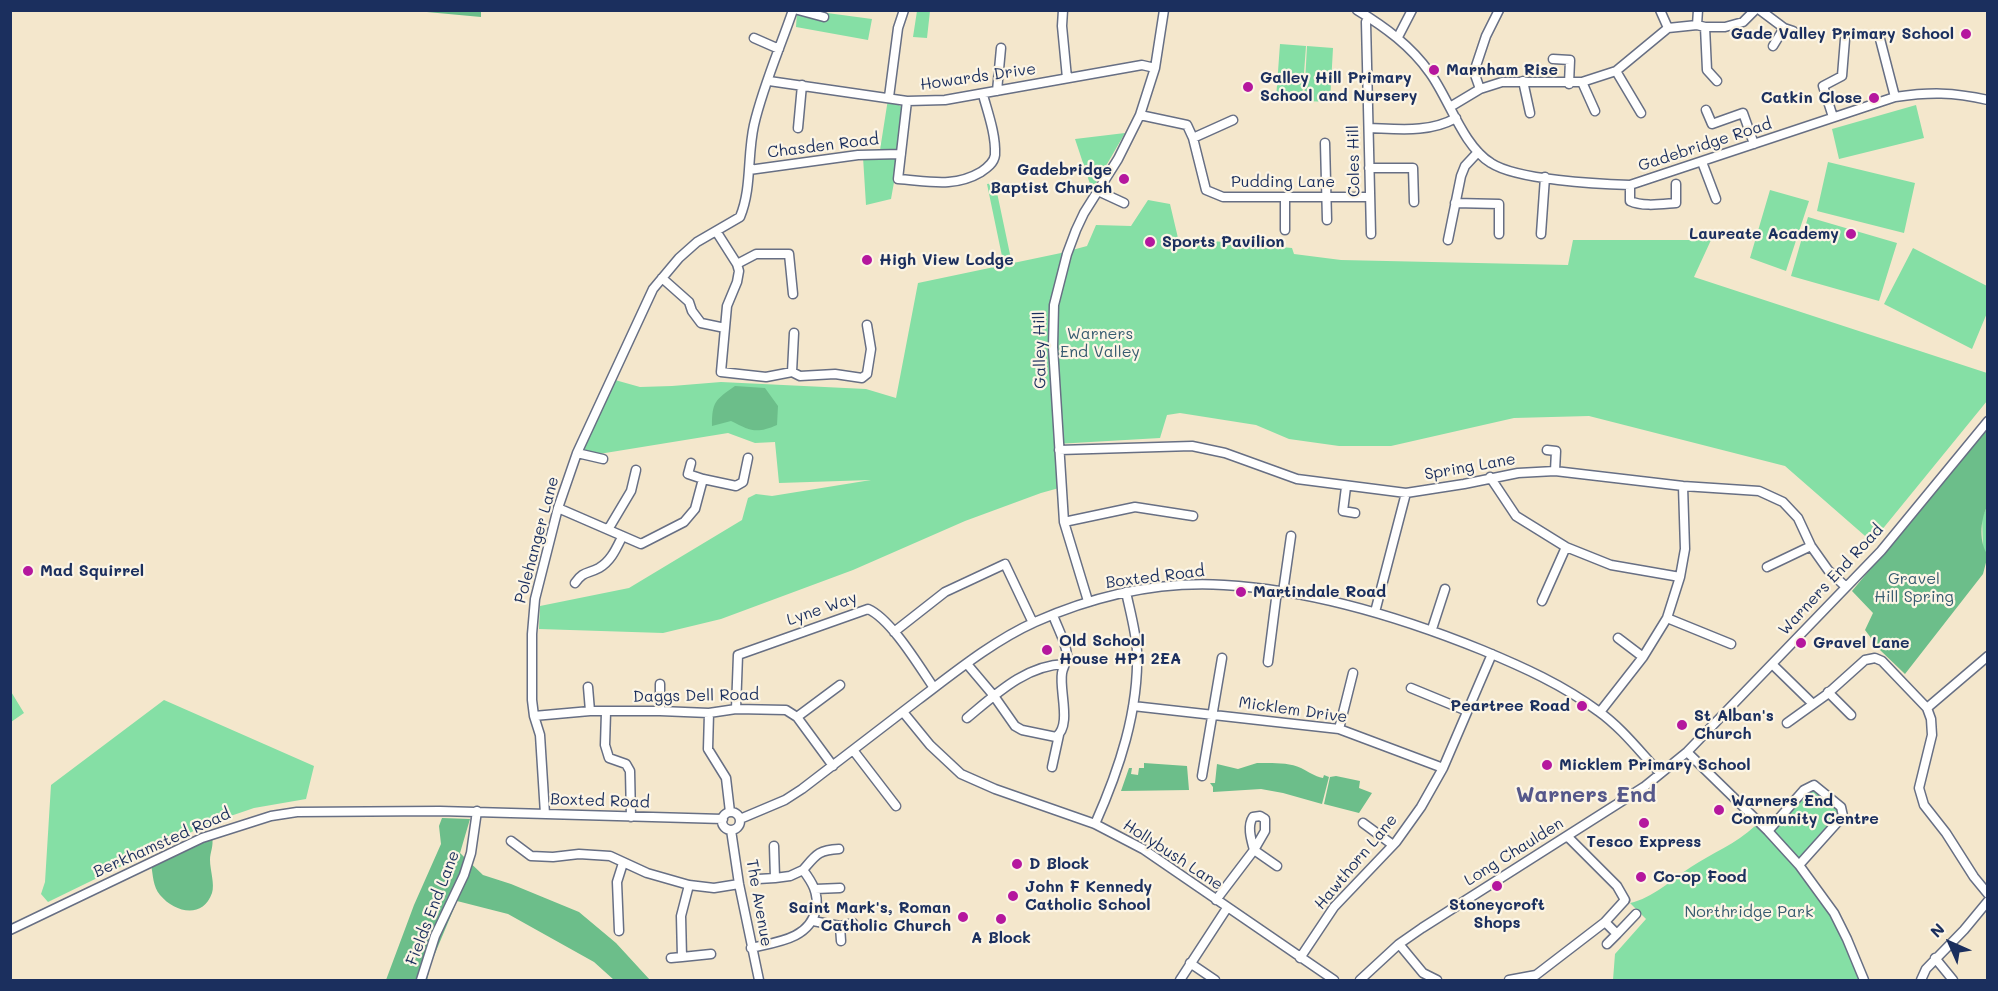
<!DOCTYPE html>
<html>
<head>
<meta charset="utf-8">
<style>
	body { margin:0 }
	#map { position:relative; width:1998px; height:991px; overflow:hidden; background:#f4e7cc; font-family:Mali,sans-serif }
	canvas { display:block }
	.frame { position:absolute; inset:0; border:12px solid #1b2f5e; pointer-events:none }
	.north { position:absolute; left:1920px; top:913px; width:60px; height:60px; -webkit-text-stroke:4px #fcf5e5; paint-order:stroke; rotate:315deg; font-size:16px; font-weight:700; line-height:24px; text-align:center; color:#1b2f5e }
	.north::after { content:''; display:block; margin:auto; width:21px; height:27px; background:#1b2f5e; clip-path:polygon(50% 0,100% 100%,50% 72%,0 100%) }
</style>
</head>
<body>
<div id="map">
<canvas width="1998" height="991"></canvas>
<div class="frame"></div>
<div class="north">N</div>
</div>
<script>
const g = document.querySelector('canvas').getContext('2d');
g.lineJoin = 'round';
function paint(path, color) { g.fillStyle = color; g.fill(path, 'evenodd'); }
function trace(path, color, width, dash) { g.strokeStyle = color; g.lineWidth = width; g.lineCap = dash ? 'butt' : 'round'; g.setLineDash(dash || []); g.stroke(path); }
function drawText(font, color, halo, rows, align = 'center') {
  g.font = font + ' Mali,sans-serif'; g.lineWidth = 4.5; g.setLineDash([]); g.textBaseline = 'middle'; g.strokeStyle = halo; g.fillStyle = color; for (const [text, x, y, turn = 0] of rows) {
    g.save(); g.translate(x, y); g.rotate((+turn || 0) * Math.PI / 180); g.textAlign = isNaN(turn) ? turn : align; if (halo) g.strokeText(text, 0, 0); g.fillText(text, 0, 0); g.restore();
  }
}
paint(new Path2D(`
	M 797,11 L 812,11 L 872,19 L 868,40 L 796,27 Z
	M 917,11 L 930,11 L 927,38 L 913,37 Z
	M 1280,44 L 1306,46 L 1302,100 L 1276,99 Z
	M 1307,46 L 1333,48 L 1330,102 L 1304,101 Z
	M 888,99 L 902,107 L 898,151 L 880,150 Z
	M 1916,105 L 1924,138 L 1839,159 L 1832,129 Z
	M 1125,133 L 1092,190 L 1075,139 Z
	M 863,157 L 888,157 L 898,160 L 891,199 L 866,205 Z
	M 1828,162 L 1915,183 L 1904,233 L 1817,211 Z
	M 995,183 L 1011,259 L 1003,261 L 987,184 Z
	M 1770,190 L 1809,201 L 1786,271 L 1750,258 Z
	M 1148,200 L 1170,204 L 1178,238 L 1292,248 L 1294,254 L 1341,260 L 1568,265 L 1573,240 L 1711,240 L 1694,277 L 1987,373 L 1987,401 L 1872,542 L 1785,466 L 1589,416 L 1514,418 L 1391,446 L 1339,446 L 1289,439 L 1256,425 L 1180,413 L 1167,415 L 1160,438 L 1056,444 L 1059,488 L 1041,493 L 965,521 L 853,570 L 721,619 L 663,633 L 539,629 L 540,606 L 629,588 L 742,520 L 748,498 L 756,494 L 772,496 L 871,480 L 779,483 L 775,442 L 755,443 L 728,433 L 599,454 L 582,453 L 615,380 L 640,387 L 672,386 L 721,382 L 866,389 L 896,398 L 918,283 L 1061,253 L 1087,246 L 1096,225 L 1131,226 Z
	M 1808,217 L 1897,243 L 1879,301 L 1791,276 Z
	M 1913,248 L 1987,286 L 1987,313 L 1972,349 L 1884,304 Z
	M 1987,507 L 1987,554 L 1983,550 L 1982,517 Z
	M 10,690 L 24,713 L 11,722 L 10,722 Z
	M 164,700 L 314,766 L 306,799 L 254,808 L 210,823 L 48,902 L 41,894 L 45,882 L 51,785 Z
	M 1814,785 L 1841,807 L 1843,816 L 1799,865 L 1820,893 L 1864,980 L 1613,980 L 1615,954 L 1646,919 L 1630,903 C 1653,898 1671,880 1691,867 C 1712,853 1736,844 1755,826 L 1768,831 Z`), '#85dfa5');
paint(new Path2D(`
	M 416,11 L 481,11 L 481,17 Z
	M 735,386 L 765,388 L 778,406 L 777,425 C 756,434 751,431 731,421 L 712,426 C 712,402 715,400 735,386 Z
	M 1987,429 L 1987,507 C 1980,520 1979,544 1988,555 L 1983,574 L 1905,674 L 1880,650 L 1865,630 L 1873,613 L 1852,591 Z
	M 1144,763 L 1187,766 L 1189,790 L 1121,791 L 1129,768 L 1132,768 L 1131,774 L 1138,775 L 1139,768 L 1144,768 Z
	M 1257,763 C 1271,763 1288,762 1301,768 C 1309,772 1314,776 1323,778 L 1324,775 L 1329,777 L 1322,804 L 1283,793 L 1261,789 L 1213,792 L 1213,787 L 1210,783 L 1215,783 L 1217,764 L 1238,769 Z
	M 1336,776 L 1360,781 L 1359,788 L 1372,793 L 1359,813 L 1324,804 L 1330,777 Z
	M 442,818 L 470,819 L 460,853 L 483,875 L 511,884 L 579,912 L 616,943 L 650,980 L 614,980 L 594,962 L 508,914 L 457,901 L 431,963 L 427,980 L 386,980 L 414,905 L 441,844 L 439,826 Z
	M 212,837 C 214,846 210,852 210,860 C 210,870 215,884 212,893 C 203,919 175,913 160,895 C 153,887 153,875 151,864 Z`), '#6cbe8a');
const minor = new Path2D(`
	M 798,10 L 824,17
	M 1063,10 L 1062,26 L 1067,78
	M 1357,10 C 1385,27 1411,46 1430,73 C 1449,99 1463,146 1491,163 C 1517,180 1598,184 1630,185 L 1895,97 C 1930,92 1952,92 1988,100
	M 1660,10 L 1668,28
	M 1760,10 L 1784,28 L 1773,46
	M 1368,17 L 1366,22 L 1371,234
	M 1697,25 L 1698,10
	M 1705,27 L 1707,70 L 1717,81
	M 1784,28 L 1793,31
	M 1398,37 L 1412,10
	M 754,38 L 779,49
	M 1880,39 L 1895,97
	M 1553,59 L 1570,60 L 1569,84
	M 1616,71 L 1641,113
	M 769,81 L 907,101 L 945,100 L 1142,65 L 1155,68
	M 1523,81 L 1530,113
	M 1582,82 L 1595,111
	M 1480,89 L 1474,72 L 1486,36 L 1499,10
	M 997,91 L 1001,48
	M 889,97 L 898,28 L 904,10
	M 907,101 L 898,179 C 928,181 954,188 981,172 C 987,168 994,163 995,155 C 996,135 988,113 983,95
	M 1450,107 L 1480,89 L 1502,82 L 1582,82 L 1616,71 L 1668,28 L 1697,25 L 1705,27 L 1725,27 L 1743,22 L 1755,10
	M 1706,110 L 1712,124 L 1743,113 L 1754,144
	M 1140,115 L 1187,125 L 1193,138 L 1206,190 L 1223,197 L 1369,197
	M 1833,117 L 1823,86 L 1842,76 L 1845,39
	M 798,128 L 802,85
	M 1369,128 C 1399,129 1429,133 1456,118
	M 1193,138 L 1233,120
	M 1325,143 L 1327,220
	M 1702,162 L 1716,199
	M 1369,168 L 1413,168 L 1414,202
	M 749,170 L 858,155 L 901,154
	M 1630,185 L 1630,201 C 1643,207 1662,204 1676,203 L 1676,184
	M 1098,191 L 1124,203
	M 1285,198 L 1285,230
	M 1455,203 L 1499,204 L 1499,234
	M 716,231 L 737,264 L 739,271 L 737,282 L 727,306 L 721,372 L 766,377 L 792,372 L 800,376 L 835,374 L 862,378 L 867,374 L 871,349 L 867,325
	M 1541,234 L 1545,177
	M 1448,240 L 1461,176 L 1465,166 L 1478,152
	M 737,264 L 756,254 L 789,254 L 793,294
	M 662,278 L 689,302 L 692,311 L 701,323 L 725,328
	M 792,372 L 794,333
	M 1059,450 L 1192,446 L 1225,453 L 1297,479 L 1406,493 L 1464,484 L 1518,473 L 1555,471 L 1683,486 L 1759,491 L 1783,502 L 1798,518 L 1811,546 L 1828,570 L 1846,587
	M 1547,450 L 1556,451 L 1555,471
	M 577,453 L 603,459
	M 691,463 L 688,474 L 703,479 L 736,486 L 743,482 L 748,458
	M 1490,477 L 1516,516 L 1566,547 L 1611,565 L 1680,577
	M 1346,487 L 1343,511 L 1355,513
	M 558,508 L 641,544 L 684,522 L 695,509 L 703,479
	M 1064,522 L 1135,507 L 1193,516
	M 609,528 L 631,491 L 636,470
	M 1767,567 L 1811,546
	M 575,583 C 583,571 588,574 599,568 C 611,561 616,549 622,537
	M 1283,592 L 1291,536
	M 1088,601 L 1064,522 L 1053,347 L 1054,305 L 1067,254 L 1076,230 L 1084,213 L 1118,159 L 1140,115 L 1155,68 L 1164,10
	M 1542,601 L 1566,547
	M 1375,612 L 1406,493
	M 1667,618 L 1731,644
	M 1432,629 L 1445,589
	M 894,632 L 945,592 L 1005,564 L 1033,623
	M 1618,638 L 1643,657
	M 1268,662 L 1277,591
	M 967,664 L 994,696 L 1015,726 L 1022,730 L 1056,737 C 1072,725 1059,691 1062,673 C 1063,667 1067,662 1067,655 C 1066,642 1057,627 1053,615
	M 1772,664 L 1813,704
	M 588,687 L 590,711
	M 1411,688 L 1467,711
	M 1828,692 L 1851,715
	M 1133,706 L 1339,729 L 1443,768
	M 1927,708 L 1988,656
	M 736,709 L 738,655 L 868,609 C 891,619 919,666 934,688
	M 660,711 L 660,684
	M 606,712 L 605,745 L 609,758 L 626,764 L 630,771 L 631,817
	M 903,712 L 930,745 L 961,774 L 995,789 L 1095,824 L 1143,849 L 1334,980
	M 1600,712 L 1643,657 L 1667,618 L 1680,577 L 1685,549 L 1683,486
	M 709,713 L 708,749 L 726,778 L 730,812
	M 534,716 L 590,711 L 660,711 L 709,713 L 736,709 L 786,710 L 797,717 L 833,766
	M 797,717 L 840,685
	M 967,718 C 996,694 1026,665 1065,664
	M 1787,723 L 1826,695 L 1865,660 L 1875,658 L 1882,661 L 1927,708 L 1931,719 L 1932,735 L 1919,788 L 1924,805 L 1946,833 L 1974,877 L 1988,894
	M 1339,729 L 1353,673
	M 853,750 L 896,806
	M 1687,752 L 1768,831 L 1799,865 L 1834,913 L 1847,939 L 1864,980
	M 1052,767 L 1059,735
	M 1202,776 L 1222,658
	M722 821a9 9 0 1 1 18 0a9 9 0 1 1-18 0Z
	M 545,814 L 540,735 L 534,716 L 532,700 L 532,634 L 535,599 L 558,508 L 577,453 L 653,289 L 679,258 L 697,242 L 740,217 C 752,188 747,156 754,125 C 763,86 780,48 793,10
	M 1260,816 L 1265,819 L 1265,831 L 1254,850 C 1251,839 1247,826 1253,817 Z
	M 740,819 L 785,800 L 802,789 C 841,759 879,730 918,700 C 955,672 993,641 1035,622 C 1094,596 1159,581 1224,585 C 1311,590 1403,618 1482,650 C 1523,667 1563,685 1598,711 C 1622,728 1640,752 1660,773
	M 1363,823 L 1393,845
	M 1095,824 C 1119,770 1139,711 1137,651 C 1136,632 1130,611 1126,592
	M 731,830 L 739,884 L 759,980
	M 1768,831 L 1804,790 L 1814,785 L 1841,807 L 1843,816 L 1799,865
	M 511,841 L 531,856 L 553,857 L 579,854 L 610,856 L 647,873 L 689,885 L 714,888 L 739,884
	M 803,870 C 816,855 818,850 839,849
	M 758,879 L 775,878
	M 689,885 L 681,916 L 682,957 L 711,954
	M 815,889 L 840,888
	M 1216,900 L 1254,850 L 1277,866
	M 813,921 L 840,926 L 841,941
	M 1605,922 L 1617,934 L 1636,914
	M 840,926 L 853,923
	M 10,930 L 202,838 L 271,816 L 297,812 L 440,811 L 723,819
	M 619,931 L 617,882 L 623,863
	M 1399,944 L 1423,973 L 1437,980
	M 1607,944 L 1617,934
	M 751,948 C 777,942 810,939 816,909 C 819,893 812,882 803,870 L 790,876 L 775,878 L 774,846
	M 671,958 L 682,957
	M 1300,958 L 1334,907 L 1396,842 L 1421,807 L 1443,768 L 1492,654
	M 1935,958 L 1953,980
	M 1190,963 L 1215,980
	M 421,980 L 435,936 L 464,875 L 471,853 L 477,811
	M 1180,980 L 1227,908
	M 1360,980 L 1399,944 L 1422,928 L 1644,787 L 1687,752 L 1881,551 L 1988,421
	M 1509,980 L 1536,975 L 1605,922 L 1625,900 L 1617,886 L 1567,836
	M 1921,980 L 1926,969 L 1964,930 L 1988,901`);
trace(minor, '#676f84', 11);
trace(minor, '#fff', 8);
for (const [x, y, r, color] of [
	[1966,34,6,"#b5179e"],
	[1434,70,6,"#b5179e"],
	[1248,87,6,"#b5179e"],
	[1874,98,6,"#b5179e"],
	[1124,179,6,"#b5179e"],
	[1851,234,6,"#b5179e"],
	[1150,242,6,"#b5179e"],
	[867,260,6,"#b5179e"],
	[28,571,6,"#b5179e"],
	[1241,592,6,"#b5179e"],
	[1801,643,6,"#b5179e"],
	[1047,650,6,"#b5179e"],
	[1582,706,6,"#b5179e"],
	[1682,725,6,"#b5179e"],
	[1547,765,6,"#b5179e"],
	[1719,810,6,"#b5179e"],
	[1644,823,6,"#b5179e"],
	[1017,864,6,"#b5179e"],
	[1641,877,6,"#b5179e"],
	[1497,886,6,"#b5179e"],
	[1013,896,6,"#b5179e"],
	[963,917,6,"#b5179e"],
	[1001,919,6,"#b5179e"]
]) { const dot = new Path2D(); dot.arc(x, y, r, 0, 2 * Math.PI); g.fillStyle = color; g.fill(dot); trace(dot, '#fcf5e5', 2); }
drawText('bold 16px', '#1b2f5e', '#fcf5e5', [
	["Gade Valley Primary School",1954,34,"right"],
	["Marnham Rise",1446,70],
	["Galley Hill Primary",1260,78],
	["School and Nursery",1260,96],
	["Catkin Close",1862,98,"right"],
	["Gadebridge",1112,170,"right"],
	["Baptist Church",1112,188,"right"],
	["Laureate Academy",1839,234,"right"],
	["Sports Pavilion",1162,242],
	["High View Lodge",879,260],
	["Mad Squirrel",40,571],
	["Martindale Road",1253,592],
	["Old School",1059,641],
	["House HP1 2EA",1059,659],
	["Gravel Lane",1813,643],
	["Peartree Road",1570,706,"right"],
	["St Alban's",1694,716],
	["Church",1694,734],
	["Micklem Primary School",1559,765],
	["Warners End",1731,801],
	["Community Centre",1731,819],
	["Tesco Express",1644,842,"center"],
	["D Block",1029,864],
	["Co-op Food",1653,877],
	["John F Kennedy",1025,887],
	["Catholic School",1025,905],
	["Stoneycroft",1497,905,"center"],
	["Shops",1497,923,"center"],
	["Saint Mark's, Roman",951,908,"right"],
	["Catholic Church",951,926,"right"],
	["A Block",1001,938,"center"]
], 'left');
drawText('16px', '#1b2f5e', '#fcf5e5', [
	["Howards Drive",978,77,-8],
	["Gadebridge Road",1705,145,-18],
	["Chasden Road",823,146,-7],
	["Coles Hill",1354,161,-91],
	["Pudding Lane",1283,182],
	["Galley Hill",1040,350,-91],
	["Spring Lane",1470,467,-10],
	["Polehanger Lane",537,540,-75],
	["Boxted Road",1155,577,-7],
	["Warners End Road",1831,580,-47],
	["Lyne Way",822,609,-19],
	["Daggs Dell Road",696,696,-1],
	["Micklem Drive",1293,710,8],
	["Boxted Road",600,801,2],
	["Berkhamsted Road",162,843,-24],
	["Long Chaulden",1514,852,-32],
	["Hollybush Lane",1173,855,33],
	["Hawthorn Lane",1356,862,-50],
	["The Avenue",759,903,80],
	["Fields End Lane",433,908,-69]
]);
drawText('16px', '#365b70', '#fcf5e5', [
	["Warners",1100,334],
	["End Valley",1100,352],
	["Gravel",1914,579],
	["Hill Spring",1914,597],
	["Northridge Park",1749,912]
]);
drawText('bold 22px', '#56588a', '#fcf5e5', [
	["Warners End",1586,795]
]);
</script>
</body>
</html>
